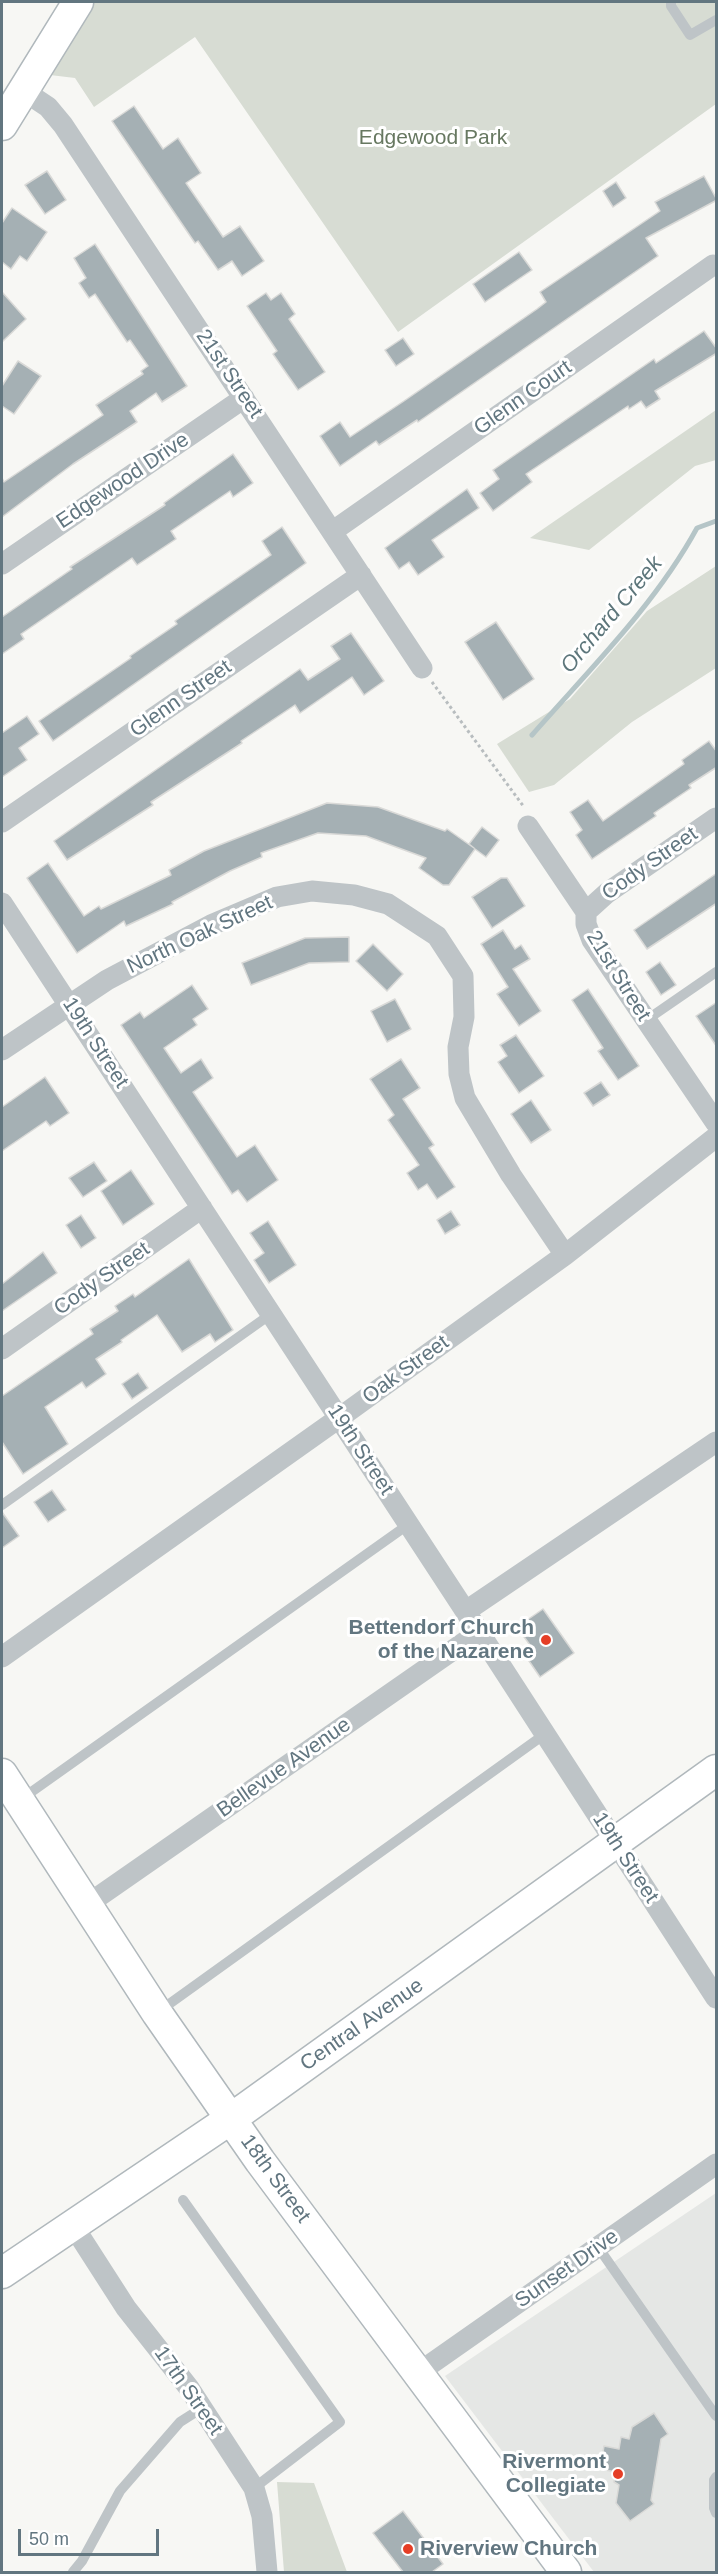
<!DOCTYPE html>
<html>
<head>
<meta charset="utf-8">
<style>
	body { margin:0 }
	#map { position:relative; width:718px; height:2574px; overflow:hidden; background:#f7f7f4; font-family:Arial,sans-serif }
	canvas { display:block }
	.frame { position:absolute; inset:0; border:3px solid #627680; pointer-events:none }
	.scale { position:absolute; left:18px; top:2529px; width:141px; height:27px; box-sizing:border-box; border:3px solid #627680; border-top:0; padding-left:8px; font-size:18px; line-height:21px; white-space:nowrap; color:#627680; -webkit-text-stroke:4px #fff; paint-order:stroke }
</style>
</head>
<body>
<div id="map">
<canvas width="718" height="2574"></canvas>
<div class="frame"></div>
<div class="scale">50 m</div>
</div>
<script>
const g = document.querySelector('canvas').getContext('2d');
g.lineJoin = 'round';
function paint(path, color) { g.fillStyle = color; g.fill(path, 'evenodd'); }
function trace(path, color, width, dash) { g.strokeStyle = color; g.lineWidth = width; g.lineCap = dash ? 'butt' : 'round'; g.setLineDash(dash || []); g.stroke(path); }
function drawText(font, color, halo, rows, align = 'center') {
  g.font = font + ' Arial,sans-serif'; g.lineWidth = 6; g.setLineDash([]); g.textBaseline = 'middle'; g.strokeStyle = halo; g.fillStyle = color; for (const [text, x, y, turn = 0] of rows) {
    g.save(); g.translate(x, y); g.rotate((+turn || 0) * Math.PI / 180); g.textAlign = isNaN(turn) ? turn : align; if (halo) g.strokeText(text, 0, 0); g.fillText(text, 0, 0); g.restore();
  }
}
paint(new Path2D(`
	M 716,2193 L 716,2572 L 594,2572 L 445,2376 Z`), '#e5e7e5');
paint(new Path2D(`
	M 94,2 L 716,2 L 716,104 L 398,332 L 195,37 L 94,107 L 75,78 L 50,75 Z
	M 716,410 L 716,460 L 695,466 L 589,550 L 530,538 Z
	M 716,566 L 716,668 L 632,722 L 554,785 L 529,792 L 497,744 L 570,699 L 647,611 Z
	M 277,2482 L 314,2483 L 347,2572 L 284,2572 Z`), '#d7dcd3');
trace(new Path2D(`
	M 532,735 C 590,669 655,605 697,528 L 716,521`), '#b5c5c7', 5);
const building = new Path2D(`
	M 134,106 L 163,149 L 178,138 L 201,173 L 186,183 L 223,237 L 240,226 L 264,261 L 242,276 L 232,261 L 218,270 L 198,241 L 195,243 L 112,121 Z
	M 47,171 L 66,200 L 45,214 L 25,185 Z
	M 704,176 L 717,200 L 646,238 L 658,256 L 418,422 L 417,420 L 379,445 L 376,441 L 340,466 L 320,436 L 340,422 L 350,437 L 404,401 L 537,309 L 546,302 L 540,292 L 660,211 L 655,202 Z
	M 616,182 L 626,198 L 613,207 L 603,191 Z
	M 12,208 L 47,232 L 27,261 L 20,256 L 11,269 L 2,262 L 2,223 Z
	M 95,244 L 187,386 L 162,402 L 156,393 L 130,411 L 137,422 L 73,464 L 2,517 L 2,478 L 4,482 L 103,415 L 96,405 L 143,374 L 141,371 L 148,366 L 130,340 L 127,342 L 95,294 L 89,298 L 79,283 L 86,278 L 74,258 Z
	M 519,252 L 532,270 L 485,302 L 473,284 Z
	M 2,292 L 26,319 L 2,342 Z
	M 266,293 L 271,300 L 281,293 L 295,314 L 289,319 L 325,372 L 298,390 L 273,354 L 277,351 L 247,306 Z
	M 704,331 L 717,349 L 717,353 L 655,391 L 660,399 L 646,408 L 641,401 L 629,409 L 628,406 L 526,474 L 532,482 L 493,511 L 480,493 L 499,479 L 493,470 L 654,359 L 656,363 Z
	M 403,338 L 414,354 L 396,366 L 385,350 Z
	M 18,361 L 41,376 L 14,414 L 2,406 L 2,386 Z
	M 233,454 L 253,483 L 233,497 L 230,491 L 171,531 L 176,539 L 137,565 L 132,558 L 21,634 L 24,639 L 2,654 L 2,617 L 72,569 L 70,567 L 165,505 L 164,503 Z
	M 467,489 L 479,508 L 432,540 L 444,557 L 418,575 L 409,562 L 399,569 L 385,548 Z
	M 282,527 L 306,563 L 53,741 L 39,721 L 131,658 L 130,656 L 177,624 L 175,621 L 271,555 L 262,541 Z
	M 496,622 L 534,679 L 503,700 L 465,642 Z
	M 351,633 L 384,681 L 364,695 L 352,677 L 300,713 L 295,705 L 241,741 L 242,743 L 151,802 L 153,805 L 67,860 L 54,841 L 300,669 L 308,680 L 340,659 L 331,646 Z
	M 27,716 L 39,734 L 19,748 L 27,760 L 2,777 L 2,733 Z
	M 709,741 L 717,752 L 717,767 L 689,785 L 691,788 L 654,813 L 656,816 L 592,859 L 576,835 L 582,830 L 570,812 L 588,800 L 603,821 L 684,764 L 682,760 Z
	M 327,803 L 378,807 L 445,831 L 447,829 L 474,848 L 469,844 L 482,827 L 499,840 L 486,857 L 475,849 L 449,885 L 443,885 L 419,868 L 426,858 L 366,836 L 318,833 L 261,853 L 262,857 L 230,871 L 172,902 L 173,904 L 126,926 L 124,921 L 77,953 L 27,878 L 48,863 L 84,916 L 99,906 L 101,909 L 171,875 L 169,870 L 204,851 Z
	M 717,873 L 717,903 L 647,949 L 634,930 Z
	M 501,878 L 507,878 L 525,906 L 492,928 L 472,897 Z
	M 503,930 L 515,949 L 521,945 L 530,959 L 513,969 L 541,1011 L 519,1026 L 497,994 L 508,987 L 481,944 Z
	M 349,937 L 349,962 L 309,963 L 251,985 L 242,963 L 305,938 Z
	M 373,944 L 403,974 L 387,991 L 356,961 Z
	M 660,962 L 676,985 L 661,995 L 646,972 Z
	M 192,985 L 208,1009 L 193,1019 L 197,1025 L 164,1048 L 181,1073 L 201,1059 L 213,1078 L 193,1092 L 237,1157 L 255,1145 L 278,1180 L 247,1202 L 238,1190 L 232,1194 L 121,1025 L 140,1012 L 144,1018 Z
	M 588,989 L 639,1066 L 618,1080 L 598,1051 L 603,1048 L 572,1000 Z
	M 395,999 L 411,1029 L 387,1042 L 371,1011 Z
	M 717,1002 L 717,1047 L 696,1016 Z
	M 516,1035 L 544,1076 L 519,1093 L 498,1062 L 507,1056 L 500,1045 Z
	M 401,1059 L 420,1088 L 403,1099 L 434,1145 L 429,1148 L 455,1187 L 437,1199 L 427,1184 L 418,1190 L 407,1173 L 419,1165 L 388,1120 L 394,1115 L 370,1079 Z
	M 45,1077 L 69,1113 L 50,1126 L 46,1121 L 2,1151 L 2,1107 Z
	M 601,1082 L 610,1095 L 593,1106 L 584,1093 Z
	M 531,1100 L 551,1130 L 531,1143 L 511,1114 Z
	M 94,1162 L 107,1181 L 83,1197 L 69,1178 Z
	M 131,1170 L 154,1204 L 123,1225 L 101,1191 Z
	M 451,1211 L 460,1225 L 445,1234 L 437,1220 Z
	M 81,1215 L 96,1238 L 81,1248 L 66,1225 Z
	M 268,1221 L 296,1265 L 269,1283 L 254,1260 L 264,1253 L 250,1233 Z
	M 43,1252 L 57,1273 L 2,1311 L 2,1284 Z
	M 189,1259 L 233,1330 L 215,1342 L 210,1334 L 182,1352 L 157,1315 L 121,1340 L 122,1342 L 96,1359 L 106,1374 L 86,1388 L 82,1382 L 45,1407 L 68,1444 L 23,1474 L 2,1442 L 2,1396 L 93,1334 L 90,1329 L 118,1311 L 115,1306 L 133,1294 L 135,1297 Z
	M 138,1373 L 148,1388 L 132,1399 L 122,1384 Z
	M 52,1490 L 66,1510 L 48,1522 L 34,1502 Z
	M 2,1512 L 19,1536 L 2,1548 Z
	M 543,1609 L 574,1653 L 540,1677 L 527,1658 L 535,1652 L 517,1627 Z
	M 654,2413 L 668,2434 L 661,2439 L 651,2500 L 654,2504 L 630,2521 L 616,2503 L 619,2485 L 614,2482 L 616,2472 L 600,2469 L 604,2446 L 619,2449 L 621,2437 L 629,2439 L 632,2427 Z
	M 403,2511 L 443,2564 L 432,2572 L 403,2572 L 373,2533 Z`);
paint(building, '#a5b0b4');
trace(building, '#d9d9d7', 1.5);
const secondary = new Path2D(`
	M 2,125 L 78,2
	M 2,1774 L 157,2013 L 260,2161 L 566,2572
	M 2,2273 L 232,2118 L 716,1770`);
trace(secondary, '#b0b8bc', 33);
trace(new Path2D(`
	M 432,682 L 524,807`), '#b8bdbf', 3, [3, 3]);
trace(new Path2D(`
	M 671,2 L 671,6 L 690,35 L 716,20
	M 645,1021 L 716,972
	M 2,1505 L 271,1314
	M 20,1800 L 409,1524
	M 158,2012 L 545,1734
	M 183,2200 L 340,2422 L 254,2488
	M 598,2247 L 716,2416
	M 716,2477 L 714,2480 L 714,2508 L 716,2513
	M 73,2572 L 82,2561 L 120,2491 L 180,2422 L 202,2408`), '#bec4c7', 10);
trace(new Path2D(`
	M 24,91 L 48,107 L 63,125 L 422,668
	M 333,531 L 713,265
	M 2,564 L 244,398
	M 2,822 L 361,575
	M 528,826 L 586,912 L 586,924 L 592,940 L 716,1123
	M 2,903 L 479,1632 L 716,1998
	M 586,912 L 607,893 L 716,818
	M 2,1050 L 107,980 L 211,925 L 277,897 L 312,891 L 354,895 L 388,904 L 437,936 L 463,976 L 464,1017 L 458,1047 L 459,1074 L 465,1098 L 511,1175 L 565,1255
	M 2,1349 L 202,1208
	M 466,1611 L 716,1442
	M 2,1657 L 339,1418 L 565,1255 L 716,1137
	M 88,1904 L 479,1632
	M 72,2224 L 126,2308 L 189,2388 L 254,2488 L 262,2516 L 267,2572
	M 418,2373 L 716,2164`), '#bec4c7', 21);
trace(secondary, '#fff', 30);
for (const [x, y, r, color] of [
	[546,1640,6,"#e53e26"],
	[618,2474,6,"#e53e26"],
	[408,2549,6,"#e53e26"]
]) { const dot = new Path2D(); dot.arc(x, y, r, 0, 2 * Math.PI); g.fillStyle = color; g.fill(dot); trace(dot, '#fff', 2); }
drawText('21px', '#677861', '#fff', [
	["Edgewood Park",433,138]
]);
drawText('21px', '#627680', '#fff', [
	["21st Street",229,374,56],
	["Glenn Court",523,398,-35],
	["Edgewood Drive",123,481,-34],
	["Glenn Street",181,699,-35],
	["Cody Street",650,864,-35],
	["North Oak Street",200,935,-25],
	["21st Street",618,976,58],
	["19th Street",95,1043,57],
	["Cody Street",102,1279,-35],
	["Oak Street",406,1370,-36],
	["19th Street",360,1450,57],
	["Bellevue Avenue",284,1768,-35],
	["19th Street",625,1858,57],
	["Central Avenue",362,2025,-35],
	["18th Street",275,2179,54],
	["Sunset Drive",567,2269,-35],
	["17th Street",188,2391,55]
]);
drawText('bold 21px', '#627680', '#fff', [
	["Bettendorf Church",534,1628],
	["of the Nazarene",534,1652],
	["Rivermont",606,2462],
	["Collegiate",606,2486],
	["Riverview Church",420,2549,"left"]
], 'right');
drawText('italic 22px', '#5d767b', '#fff', [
	["Orchard Creek",612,615,-50]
]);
</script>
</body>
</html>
